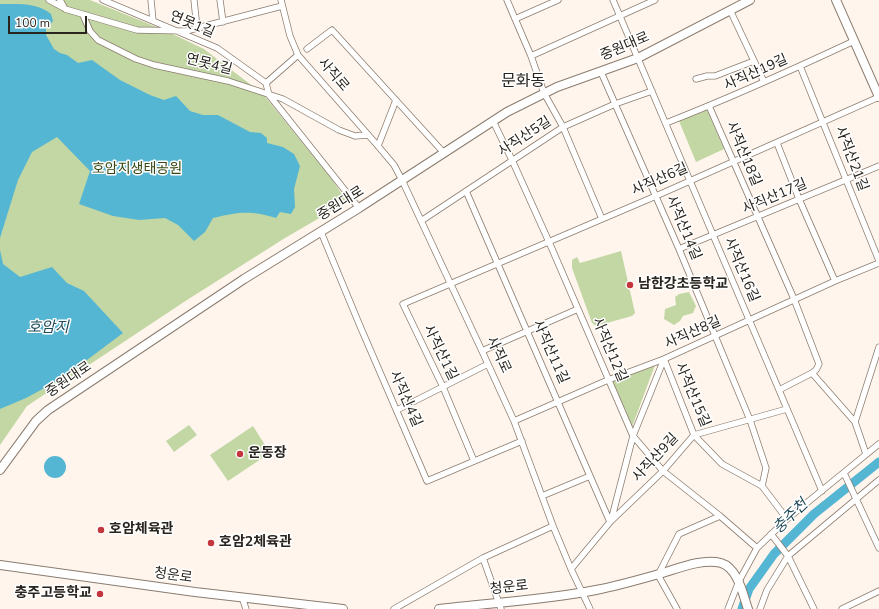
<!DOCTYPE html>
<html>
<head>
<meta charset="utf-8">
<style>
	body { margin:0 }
	#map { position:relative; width:879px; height:609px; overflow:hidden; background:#fff5ec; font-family:"Nunito Sans",sans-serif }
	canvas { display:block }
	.scale { position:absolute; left:8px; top:16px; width:79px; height:18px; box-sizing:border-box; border:2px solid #29241e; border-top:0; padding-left:5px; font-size:12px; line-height:14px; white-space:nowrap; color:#29241e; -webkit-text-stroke:3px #fff; paint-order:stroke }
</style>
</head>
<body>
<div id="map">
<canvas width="879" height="609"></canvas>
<div class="scale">100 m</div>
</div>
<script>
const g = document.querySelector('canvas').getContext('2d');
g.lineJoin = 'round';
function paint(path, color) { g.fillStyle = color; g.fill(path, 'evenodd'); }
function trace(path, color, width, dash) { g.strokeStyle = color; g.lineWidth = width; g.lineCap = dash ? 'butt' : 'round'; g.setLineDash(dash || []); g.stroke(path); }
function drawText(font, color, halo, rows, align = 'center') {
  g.font = font + ' "Nunito Sans","Noto Sans KR",sans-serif'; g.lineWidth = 3; g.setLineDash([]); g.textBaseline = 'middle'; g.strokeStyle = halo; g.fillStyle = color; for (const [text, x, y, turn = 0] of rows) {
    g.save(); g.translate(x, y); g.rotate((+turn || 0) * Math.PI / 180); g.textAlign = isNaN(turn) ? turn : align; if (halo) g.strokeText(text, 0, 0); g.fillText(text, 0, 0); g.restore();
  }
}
paint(new Path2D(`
	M 0,0 L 90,0 L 164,30 L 204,49 L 263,94 L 331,178 L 347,202 L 285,238 L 187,300 L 27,406 L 0,445 Z
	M 707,110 L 724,149 L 696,162 L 679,121 Z
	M 621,251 L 635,313 L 632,316 L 596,326 L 592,323 L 572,268 L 572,260 L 577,257 L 580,263 Z
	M 689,292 L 696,306 L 693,313 L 683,316 L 680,321 L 674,325 L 664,319 L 665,309 L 676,305 L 675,297 L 679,294 Z
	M 655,365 L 632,427 L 612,381 Z
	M 189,425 L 197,435 L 174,452 L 166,441 Z
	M 253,426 L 270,453 L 228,481 L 210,455 Z`), '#c2d7a3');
paint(new Path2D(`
	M 0,4 C 17,4 37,2 51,14 L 53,21 L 46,29 L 46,35 L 54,49 L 60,53 L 67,55 L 78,63 L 92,60 L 120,80 L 150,95 L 164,100 L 176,96 L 190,111 L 203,115 L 218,115 L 250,132 L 261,133 L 267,138 L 267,143 L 283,147 L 294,154 L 300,166 L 294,189 L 295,207 L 291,214 L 280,212 L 276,218 C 251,210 238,212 213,218 L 205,232 L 194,241 L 178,225 L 165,218 L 139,220 L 113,216 L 79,204 L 90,171 L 57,137 L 32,152 L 18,180 L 0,238 Z
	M 0,250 L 3,264 L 20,277 L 52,267 L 67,283 L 84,291 L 123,333 L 63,378 L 26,398 L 0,409 Z
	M44 467a11 11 0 1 1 22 0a11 11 0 1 1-22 0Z`), '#55b6d3');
trace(new Path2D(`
	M 742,609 L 749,589 L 774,554 L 814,514 L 879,462`), '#55b6d3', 9);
const street = new Path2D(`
	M 49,0 L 64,8
	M 60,0 L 65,9 L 137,30 L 186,31 L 282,6
	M 103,0 L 217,48 L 266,83 L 269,95 L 359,208
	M 151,0 L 153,21
	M 194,0 L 197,28
	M 220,0 L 223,22
	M 281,0 L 290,36 L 298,55 L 378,146 L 394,165 L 402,180 L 482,351 L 514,421 L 553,526 L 571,569 L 590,609
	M 507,0 L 531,56 L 544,93 L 563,127 L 602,219
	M 613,0 L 822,491
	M 730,10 L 764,82
	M 83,15 L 90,31 L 98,40 L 136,59 L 154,65 L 228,81 L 283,99 L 339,130 L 355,136 L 368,135
	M 515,19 L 558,0
	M 307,49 L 332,30 L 444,153
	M 531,56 L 655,0
	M 800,66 L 879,261
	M 601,72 L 679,249 L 750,420 L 766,468 L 762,486
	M 696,79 L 707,76 L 715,76 L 754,61
	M 266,83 L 298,55
	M 709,106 L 794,299 L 819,364 L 816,370 L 812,373
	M 493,121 L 512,160 L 549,242 L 633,436 L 663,471 L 720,516 L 757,548
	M 666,123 C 730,98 792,70 854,41
	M 777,143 L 799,199 L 835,281
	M 378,146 L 396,100
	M 466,191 L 610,522
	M 421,221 L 563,127 L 615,104 L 652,91
	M 321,232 L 360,326 L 427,481 L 522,441
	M 679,249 L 879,166
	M 482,351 L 578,309
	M 664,359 L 694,435 L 722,464 L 762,486 L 787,519
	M 779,390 L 812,373 L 855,422 L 866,454
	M 397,410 L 488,364
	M 514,421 L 608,380 L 664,359 L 835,281 L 879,263
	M 855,422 L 879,347
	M 474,461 L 443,387 L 403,304 L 656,196 L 879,97
	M 844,473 L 879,548
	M 542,496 L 590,476
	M 611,521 L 633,436 L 664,359
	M 771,534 L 788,556 L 814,609
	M 483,558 L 501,609
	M 571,569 L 610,522 L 663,471 L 694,435 L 787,409
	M 242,597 L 246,609
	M 394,609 L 483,558 L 553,526
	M 677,609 L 658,575 L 679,534 L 720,516
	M 728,609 L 739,581 L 757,548 L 787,519 L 879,444
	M 760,609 L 767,590 L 788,556 L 879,480
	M 842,609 L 879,591`);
const secondary = new Path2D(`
	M 836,0 L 879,97
	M 0,470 L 36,421 L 48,410 L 244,279 L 359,208 L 507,112 L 557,87 L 638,58 L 750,0
	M 0,565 L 195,592 L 343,609
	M 439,609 C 491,603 545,600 596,590 C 617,586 638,580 659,574 C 677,569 702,558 721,563 C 738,568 743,595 748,609`);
trace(street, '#8b7c6f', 7);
trace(secondary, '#8b7c6f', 10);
trace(street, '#fff', 5.5);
trace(secondary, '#fff', 8);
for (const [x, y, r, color] of [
	[630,285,4,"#c4353c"],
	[240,454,4,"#c4353c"],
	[101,530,4,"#c4353c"],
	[211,543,4,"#c4353c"],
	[100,594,4,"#c4353c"]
]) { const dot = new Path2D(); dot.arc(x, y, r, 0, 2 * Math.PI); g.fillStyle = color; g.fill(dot); trace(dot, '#fff', 1.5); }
drawText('14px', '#29241e', '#fff', [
	["연못1길",192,25,23],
	["중원대로",625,47,-23],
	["연못4길",209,65,14],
	["사직산19길",756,73,-24],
	["사직로",333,75,49],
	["사직산5길",525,137,-33],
	["사직산18길",743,154,67],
	["사직산21길",851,159,69],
	["사직산6길",660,180,-24],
	["사직산17길",775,197,-23],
	["중원대로",341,204,-32],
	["사직산14길",683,228,67],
	["사직산16길",741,270,67],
	["사직산8길",693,333,-24],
	["사직산12길",609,350,67],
	["사직산11길",550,352,66],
	["사직산1길",440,353,64],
	["사직로",498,355,65],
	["중원대로",69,380,-34],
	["사직산15길",692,395,67],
	["사직산4길",405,399,66],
	["사직산9길",656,458,-47],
	["청운로",173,576,8],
	["청운로",509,588,-6]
]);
drawText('14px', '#364714', '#fff', [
	["호암지생태공원",137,170]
]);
drawText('bold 14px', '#29241e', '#fff', [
	["남한강초등학교",638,285],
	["운동장",248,454],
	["호암체육관",109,530],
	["호암2체육관",219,543],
	["충주고등학교",92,594,"right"]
], 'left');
drawText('italic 15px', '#1f4a57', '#fff', [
	["호암지",48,328],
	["충주천",791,517,-44]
]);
drawText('16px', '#29241e', '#fff', [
	["문화동",523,82]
]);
</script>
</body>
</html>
